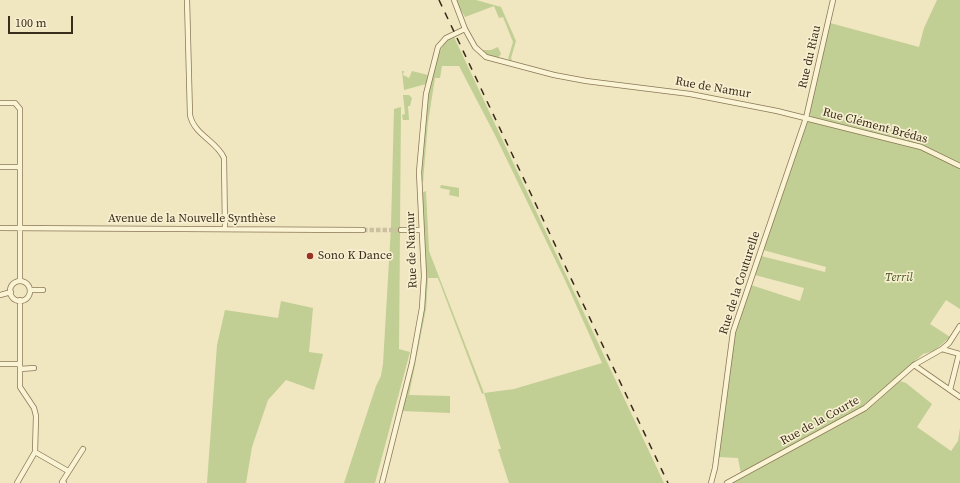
<!DOCTYPE html>
<html>
<head>
<meta charset="utf-8">
<style>
	body { margin:0 }
	#map { position:relative; width:960px; height:483px; overflow:hidden; background:#f0e6c0; font-family:"Source Serif 4",serif }
	canvas { display:block }
	.scale { position:absolute; left:8px; top:16px; width:65px; height:18px; box-sizing:border-box; border:2px solid #392d1c; border-top:0; padding-left:5px; font-size:12px; line-height:14px; white-space:nowrap; color:#392d1c; -webkit-text-stroke:3px #f7efd0; paint-order:stroke }
</style>
</head>
<body>
<div id="map">
<canvas width="960" height="483"></canvas>
<div class="scale">100 m</div>
</div>
<script>
const g = document.querySelector('canvas').getContext('2d');
g.lineJoin = 'round';
function paint(path, color) { g.fillStyle = color; g.fill(path, 'evenodd'); }
function trace(path, color, width, dash) { g.strokeStyle = color; g.lineWidth = width; g.lineCap = dash ? 'butt' : 'round'; g.setLineDash(dash || []); g.stroke(path); }
function drawText(font, color, halo, rows, align = 'center') {
  g.font = font + ' "Source Serif 4",serif'; g.lineWidth = 3.5; g.setLineDash([]); g.textBaseline = 'middle'; g.strokeStyle = halo; g.fillStyle = color; for (const [text, x, y, turn = 0] of rows) {
    g.save(); g.translate(x, y); g.rotate((+turn || 0) * Math.PI / 180); g.textAlign = isNaN(turn) ? turn : align; if (halo) g.strokeText(text, 0, 0); g.fillText(text, 0, 0); g.restore();
  }
}
paint(new Path2D(`
	M 455,0 L 476,0 L 501,7 L 516,41 L 511,58 L 512,61 L 508,59 L 513,42 L 503,17 L 499,18 L 494,6 L 465,17 Z
	M 937,0 L 960,0 L 960,164 L 922,146 L 811,117 L 809,112 L 830,23 L 919,47 L 924,28 Z
	M 454,37 L 664,483 L 509,483 L 498,449 L 501,449 L 484,393 L 482,394 L 438,278 L 428,278 L 426,309 L 409,395 L 450,396 L 450,413 L 402,411 C 411,374 422,336 425,297 C 428,262 423,229 421,193 L 426,191 L 429,251 L 484,393 L 514,389 L 602,363 L 565,280 L 495,135 L 459,66 L 442,66 L 440,78 L 435,78 L 428,122 L 423,182 L 420,181 L 426,104 L 436,57 L 448,38 Z
	M 498,47 L 501,54 L 498,58 L 488,56 L 480,50 L 491,50 Z
	M 402,71 L 404,71 L 403,75 L 409,78 L 412,71 L 428,75 L 426,84 L 404,90 Z
	M 403,95 L 409,95 L 412,98 L 410,106 L 408,106 L 409,120 L 403,120 L 402,115 L 405,114 Z
	M 401,107 L 399,349 L 410,352 L 375,483 L 344,483 L 376,386 L 381,376 L 383,364 L 391,227 L 394,109 Z
	M 808,121 L 917,148 L 960,168 L 960,309 L 946,300 L 930,324 L 950,337 L 934,351 L 923,354 L 867,405 L 741,474 L 738,458 L 718,457 L 734,332 L 751,285 L 800,301 L 804,288 L 755,275 L 761,256 L 825,272 L 826,267 L 763,250 Z
	M 441,185 L 459,188 L 459,197 L 449,195 L 450,190 L 440,188 Z
	M 281,301 L 313,308 L 309,352 L 323,354 L 314,390 L 286,380 L 268,400 L 252,447 L 246,483 L 207,483 L 217,345 L 225,310 L 278,318 Z
	M 900,381 L 906,383 L 932,404 L 917,427 L 951,451 L 958,441 L 960,428 L 960,483 L 730,483 L 851,419 L 873,405 Z`), '#c1ce94');
trace(new Path2D(`
	M 363,230 L 401,230`), '#cbc19f', 4.5, [4.5, 2]);
const minor = new Path2D(`
	M 187,0 L 190,115 C 194,135 217,141 224,158 L 225,229
	M 454,0 L 465,29 L 475,47 L 486,57 L 554,75 L 586,81 L 690,94 L 777,111 L 921,147 L 960,166
	M 0,103 L 15,103 L 20,109 L 20,281
	M 0,167 L 20,167
	M 0,228 L 363,230
	M 401,230 L 421,230
	M10 291a10 10 0 1 1 20 0a10 10 0 1 1-20 0Z
	M 30,290 L 43,290
	M 0,295 L 11,292
	M 942,349 L 960,354
	M 0,364 L 20,364
	M 914,365 L 960,397
	M 20,369 L 34,368
	M 950,390 L 959,354
	M 35,452 L 68,471
	M 17,483 L 35,452 L 36,416 L 34,408 L 20,387 L 20,300
	M 64,483 L 62,482 L 83,449
	M 382,483 L 412,363 L 422,308 L 424,276 L 419,172 L 426,94 L 438,47 L 446,38 L 465,29
	M 711,483 L 715,468 L 733,332 L 806,118 L 833,0
	M 727,483 L 865,408 L 914,365 L 942,349 L 949,343 L 960,326`);
trace(minor, '#8a7757', 6);
trace(minor, '#faf3d4', 4.5);
trace(new Path2D(`
	M 439,0 L 668,483`), '#392d1c', 1.5, [7, 7]);
for (const [x, y, r, color] of [
	[310,256,4,"#9b3025"]
]) { const dot = new Path2D(); dot.arc(x, y, r, 0, 2 * Math.PI); g.fillStyle = color; g.fill(dot); trace(dot, '#f7efd0', 1.5); }
drawText('12px', '#392d1c', '#f7efd0', [
	["Rue du Riau",810,57,-77],
	["Rue de Namur",713,88,10],
	["Rue Clément Brédas",875,126,15],
	["Avenue de la Nouvelle Synthèse",192,219],
	["Rue de Namur",412,250,-92],
	["Rue de la Couturelle",740,283,-72],
	["Rue de la Courte",820,421,-29]
]);
drawText('12px', '#392d1c', '#f7efd0', [
	["Sono K Dance",318,256]
], 'left');
drawText('italic 12px', '#445622', '#f7efd0', [
	["Terril",899,278]
]);
</script>
</body>
</html>
